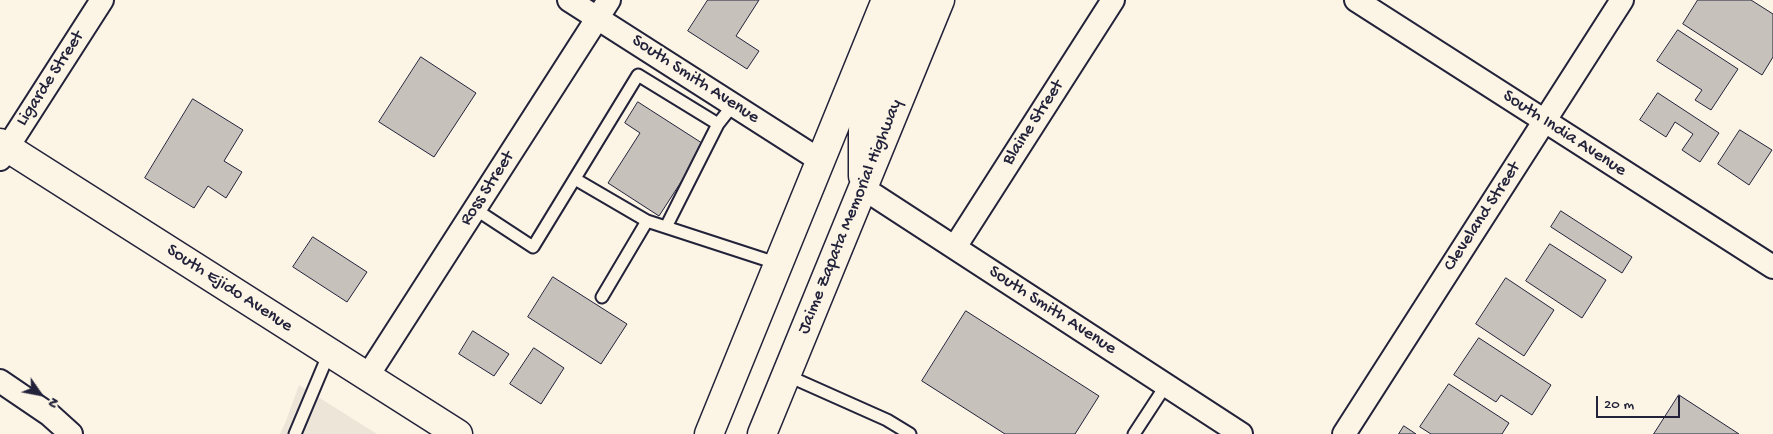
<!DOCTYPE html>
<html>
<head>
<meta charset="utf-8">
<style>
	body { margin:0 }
	#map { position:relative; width:1773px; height:434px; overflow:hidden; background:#fcf5e5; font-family:"Gochi Hand",sans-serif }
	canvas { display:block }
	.north { position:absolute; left:15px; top:369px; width:50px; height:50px; -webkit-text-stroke:4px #fcf5e5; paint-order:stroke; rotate:123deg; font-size:14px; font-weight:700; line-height:20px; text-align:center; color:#22223b }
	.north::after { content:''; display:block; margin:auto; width:18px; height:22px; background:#22223b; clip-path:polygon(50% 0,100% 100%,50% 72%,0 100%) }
	.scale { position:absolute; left:1596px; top:396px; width:84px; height:22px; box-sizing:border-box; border:2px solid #22223b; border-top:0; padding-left:6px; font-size:15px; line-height:18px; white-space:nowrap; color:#22223b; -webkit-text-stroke:4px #fcf5e5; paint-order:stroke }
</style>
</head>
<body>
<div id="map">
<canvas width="1773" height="434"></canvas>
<div class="north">N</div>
<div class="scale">20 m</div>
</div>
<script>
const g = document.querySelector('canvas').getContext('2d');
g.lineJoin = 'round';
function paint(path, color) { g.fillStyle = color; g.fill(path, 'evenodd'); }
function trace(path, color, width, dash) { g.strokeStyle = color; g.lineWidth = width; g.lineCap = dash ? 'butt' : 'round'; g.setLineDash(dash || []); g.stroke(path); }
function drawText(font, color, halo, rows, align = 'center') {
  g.font = font + ' "Gochi Hand",sans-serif'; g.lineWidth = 4; g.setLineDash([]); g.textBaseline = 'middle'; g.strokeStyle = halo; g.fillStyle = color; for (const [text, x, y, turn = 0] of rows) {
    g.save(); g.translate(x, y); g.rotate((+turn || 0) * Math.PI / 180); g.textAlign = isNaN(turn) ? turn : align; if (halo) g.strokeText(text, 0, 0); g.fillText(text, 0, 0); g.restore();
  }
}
paint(new Path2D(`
	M 299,385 L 377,434 L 280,434 L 286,421 Z`), '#ece5d8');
const building = new Path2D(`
	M 708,0 L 759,0 L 736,36 L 759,51 L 747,69 L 688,31 Z
	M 1698,0 L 1751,0 L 1773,14 L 1773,57 L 1762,75 L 1683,24 Z
	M 1678,30 L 1738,69 L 1711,110 L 1695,100 L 1702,90 L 1657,61 Z
	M 421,57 L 476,93 L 434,157 L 379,122 Z
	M 1658,93 L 1719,133 L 1700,162 L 1682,150 L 1693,134 L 1675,122 L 1666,137 L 1640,120 Z
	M 193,99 L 243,130 L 224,161 L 242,172 L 226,198 L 208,186 L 194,208 L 145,178 Z
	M 638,102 L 705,145 L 659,216 L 608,183 L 640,133 L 625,123 Z
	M 1740,130 L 1772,150 L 1749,185 L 1718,164 Z
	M 1561,211 L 1632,257 L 1622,273 L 1551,227 Z
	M 313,237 L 367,272 L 347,302 L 293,267 Z
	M 1550,244 L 1606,280 L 1582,318 L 1526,281 Z
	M 553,277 L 627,324 L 601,364 L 528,317 Z
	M 1506,278 L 1554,310 L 1524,356 L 1476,324 Z
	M 966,311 L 1099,396 L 1075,434 L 1005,434 L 922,381 Z
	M 473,331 L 509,354 L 494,376 L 459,354 Z
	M 1479,338 L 1551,385 L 1532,415 L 1501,395 L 1496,402 L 1454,375 Z
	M 534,348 L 564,368 L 541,404 L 510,384 Z
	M 1449,384 L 1509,423 L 1502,434 L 1431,434 L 1420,427 Z
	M 1679,395 L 1739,434 L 1654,434 Z
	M 1404,426 L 1416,434 L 1399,434 Z`);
paint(building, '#c6c1bb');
trace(building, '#22223b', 1);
const service = new Path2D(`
	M 575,179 L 647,221 L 779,264
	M 475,209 L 533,247 L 638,75 L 718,124
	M 666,227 L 718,124 L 733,105
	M 602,297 L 647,221
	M 786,375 L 887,420 L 910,434
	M 295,434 L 329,353
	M 1134,434 L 1166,385`);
const minor = new Path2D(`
	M 569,0 L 821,161
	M 1356,0 L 1773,267
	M 0,159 L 102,0
	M 863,188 L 1241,434
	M 955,247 L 1113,0
	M 367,377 L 609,0
	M 0,381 L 50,415 L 71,434
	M 1344,434 L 1622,0`);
const secondary = new Path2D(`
	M 0,143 L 458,434`);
const primary = new Path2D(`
	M 863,176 L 863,130 L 868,113 L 915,0
	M 709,434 L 886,0
	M 762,434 L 940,0`);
trace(service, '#22223b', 15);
trace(minor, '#22223b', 26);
trace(secondary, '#22223b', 31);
trace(primary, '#22223b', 31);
trace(service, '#fcf5e5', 11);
trace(minor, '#fcf5e5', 22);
trace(secondary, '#fcf5e5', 28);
trace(primary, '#fcf5e5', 28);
drawText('18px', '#22223b', '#fcf5e5', [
	["Ligarde Street",51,79,-57],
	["South Smith Avenue",695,80,33],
	["Blaine Street",1034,123,-57],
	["South India Avenue",1564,134,33],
	["Ross Street",488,189,-57],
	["Jaime Zapata Memorial Highway",851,217,-68],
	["Cleveland Street",1483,217,-57],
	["South Ejido Avenue",229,289,33],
	["South Smith Avenue",1052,311,33]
]);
</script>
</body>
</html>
